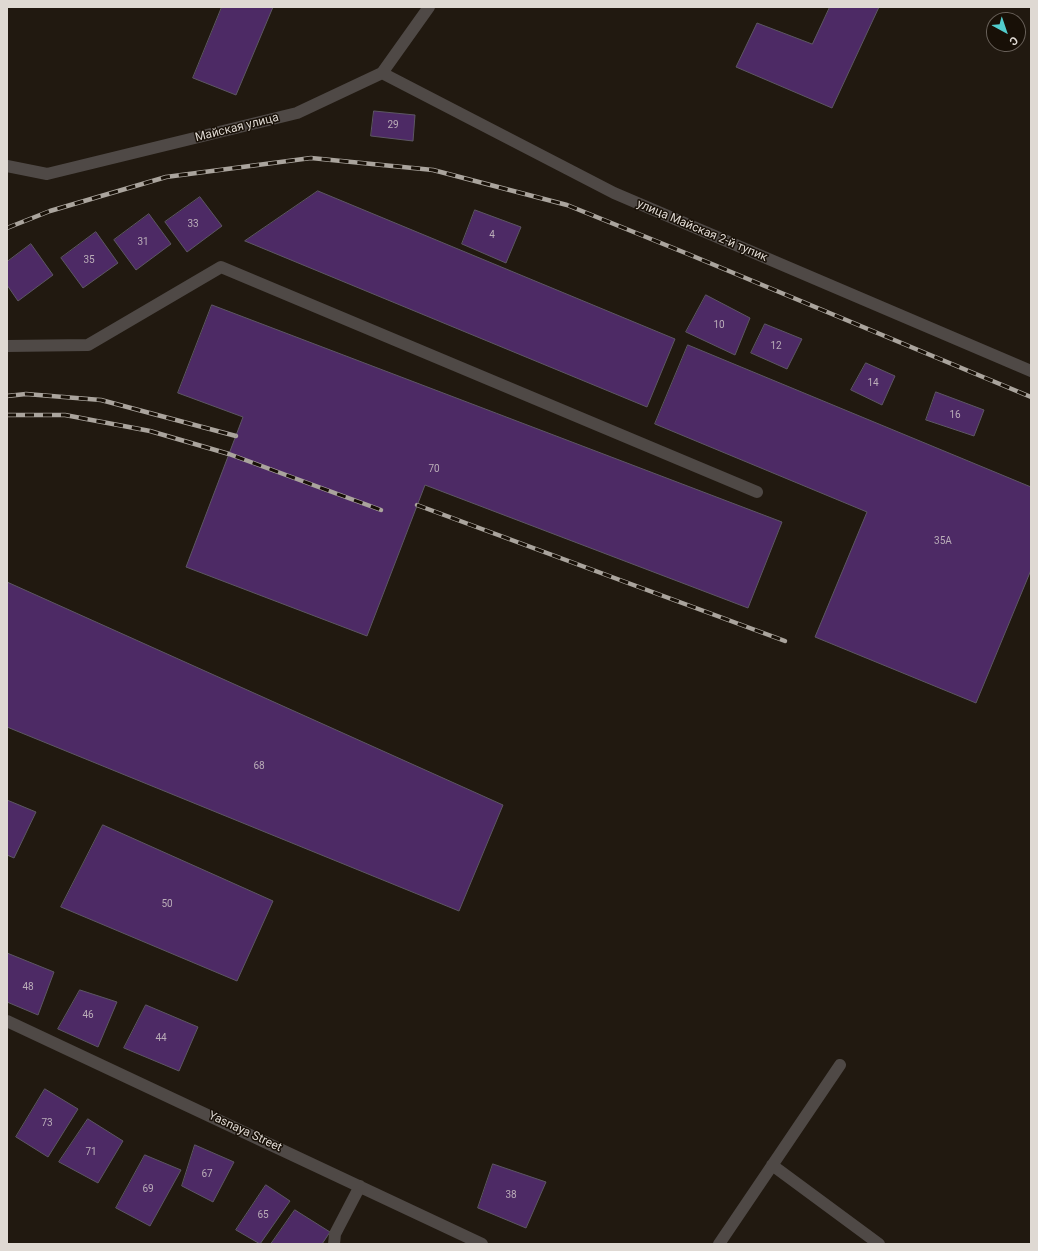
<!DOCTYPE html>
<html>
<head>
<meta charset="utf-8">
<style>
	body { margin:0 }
	#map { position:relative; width:1038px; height:1251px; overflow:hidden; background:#211910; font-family:Roboto,sans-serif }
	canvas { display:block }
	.frame { position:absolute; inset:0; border:8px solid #dfd9d3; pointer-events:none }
	.north { position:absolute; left:986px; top:12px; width:40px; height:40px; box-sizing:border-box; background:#181007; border:1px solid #686059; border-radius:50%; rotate:140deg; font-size:11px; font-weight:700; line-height:16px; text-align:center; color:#dfd9d3 }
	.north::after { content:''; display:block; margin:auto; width:14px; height:18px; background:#52cdcd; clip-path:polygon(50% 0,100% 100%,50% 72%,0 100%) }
</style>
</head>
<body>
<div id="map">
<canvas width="1038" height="1251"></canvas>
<div class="frame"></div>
<div class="north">С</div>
</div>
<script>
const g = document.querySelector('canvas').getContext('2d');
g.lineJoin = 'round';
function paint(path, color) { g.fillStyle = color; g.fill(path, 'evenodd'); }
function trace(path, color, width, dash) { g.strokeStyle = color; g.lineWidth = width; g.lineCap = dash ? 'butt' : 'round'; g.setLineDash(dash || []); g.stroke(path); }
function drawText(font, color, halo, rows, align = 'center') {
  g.font = font + ' Roboto,sans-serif'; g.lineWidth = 3; g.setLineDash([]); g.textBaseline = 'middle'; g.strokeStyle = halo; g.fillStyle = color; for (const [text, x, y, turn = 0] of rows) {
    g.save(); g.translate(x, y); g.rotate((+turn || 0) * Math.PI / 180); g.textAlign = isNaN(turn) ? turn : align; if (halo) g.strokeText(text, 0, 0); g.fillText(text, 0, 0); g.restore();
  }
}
const building = new Path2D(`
	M 222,7 L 273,7 L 236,95 L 193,78 Z
	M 830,7 L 879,7 L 832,108 L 736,67 L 757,23 L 812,44 Z
	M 374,111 L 415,115 L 413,141 L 371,136 Z
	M 318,191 L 675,339 L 647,407 L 245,241 Z
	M 200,197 L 222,226 L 187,252 L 165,222 Z
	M 475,210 L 521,227 L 506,263 L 462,244 Z
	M 149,214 L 171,244 L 136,270 L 114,240 Z
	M 96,232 L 118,263 L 83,288 L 61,258 Z
	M 31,244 L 53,275 L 18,301 L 7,285 L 7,262 Z
	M 706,295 L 750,318 L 735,355 L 686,332 Z
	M 212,305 L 782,522 L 748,608 L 425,485 L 367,636 L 186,567 L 243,417 L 178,393 Z
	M 765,324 L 802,339 L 787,369 L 751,353 Z
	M 688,345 L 1031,487 L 1031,570 L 976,703 L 815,637 L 867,512 L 655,424 Z
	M 866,363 L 895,376 L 882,405 L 851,390 Z
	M 936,392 L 984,410 L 974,436 L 926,420 Z
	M 7,582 L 503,805 L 459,911 L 7,727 Z
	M 7,800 L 36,812 L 14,858 L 7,855 Z
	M 103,825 L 273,901 L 237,981 L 61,907 Z
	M 7,953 L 54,972 L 38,1015 L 7,1002 Z
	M 80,990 L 117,1002 L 98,1047 L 58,1029 Z
	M 146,1005 L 198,1027 L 179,1071 L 124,1048 Z
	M 45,1089 L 78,1109 L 48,1157 L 16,1137 Z
	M 88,1119 L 123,1141 L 98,1183 L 59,1162 Z
	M 195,1145 L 234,1162 L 213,1202 L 182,1186 Z
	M 145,1155 L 181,1170 L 150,1226 L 116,1208 Z
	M 493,1164 L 546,1182 L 526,1228 L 478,1208 Z
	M 266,1185 L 290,1201 L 260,1244 L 236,1230 Z
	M 295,1210 L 330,1232 L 322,1244 L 271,1244 Z`);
paint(building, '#4d2a65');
trace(building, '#5d5763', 1);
trace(new Path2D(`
	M 7,346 L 88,345 L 221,267 L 757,492
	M 772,1165 L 879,1244
	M 719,1244 L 840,1065`), '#4f4946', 12);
trace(new Path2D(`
	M 382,73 L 614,193 L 1031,371
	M 7,166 L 47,174 L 297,113 L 382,73 L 429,7
	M 7,1021 L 482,1244
	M 334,1244 L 335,1234 L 360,1186`), '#4f4946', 12);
const rail = new Path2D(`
	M 7,228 L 50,211 L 166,177 L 311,158 L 433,170 L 567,205 L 688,254 L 1031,397
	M 7,396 L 26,394 L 101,400 L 236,436
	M 7,415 L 65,415 L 150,431 L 229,454 L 381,510
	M 417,505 L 785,641`);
trace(rail, '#aaa49d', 4.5);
trace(rail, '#181007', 3, [9]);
drawText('10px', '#baadb8', null, [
	["29",393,125],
	["33",193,224],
	["4",492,235],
	["31",143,242],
	["35",89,260],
	["10",719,325],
	["12",776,346],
	["14",873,383],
	["16",955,415],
	["70",434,469],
	["35А",943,541],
	["68",259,766],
	["50",167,904],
	["48",28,987],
	["46",88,1015],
	["44",161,1038],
	["73",47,1123],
	["71",91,1152],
	["67",207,1174],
	["69",148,1189],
	["38",511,1195],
	["65",263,1215]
]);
drawText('12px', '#dfd9d3', '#181007', [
	["Майская улица",237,128,-14],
	["улица Майская 2-й тупик",702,231,23],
	["Yasnaya Street",245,1132,25]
]);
</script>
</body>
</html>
